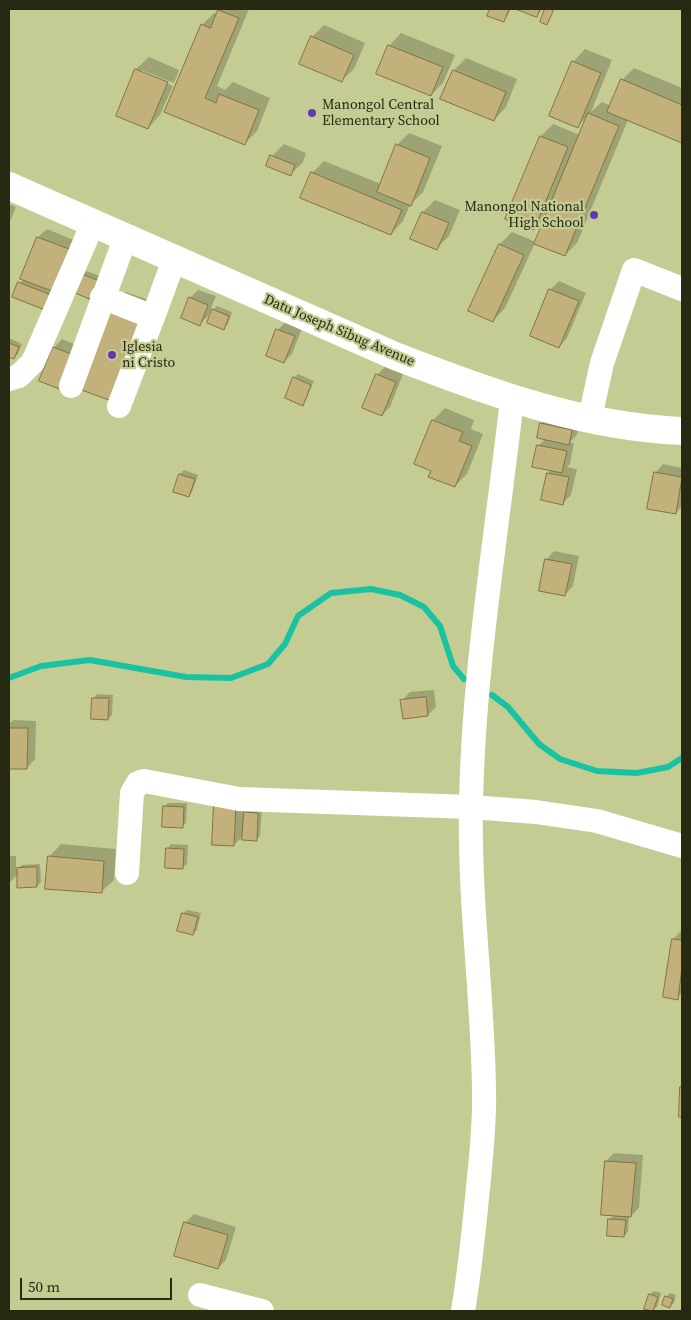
<!DOCTYPE html>
<html>
<head>
<meta charset="utf-8">
<style>
	body { margin:0 }
	#map { position:relative; width:691px; height:1320px; overflow:hidden; background:#c5cc93; font-family:"Source Serif 4",serif }
	canvas { display:block }
	.frame { position:absolute; inset:0; border:10px solid #272913; pointer-events:none }
	.scale { position:absolute; left:20px; top:1278px; width:152px; height:22px; box-sizing:border-box; border:2px solid #272913; border-top:0; padding-left:6px; font-size:15px; line-height:18px; white-space:nowrap; color:#272913; -webkit-text-stroke:4px #c5cc93; paint-order:stroke }
</style>
</head>
<body>
<div id="map">
<canvas width="691" height="1320"></canvas>
<div class="frame"></div>
<div class="scale">50 m</div>
</div>
<script>
const g = document.querySelector('canvas').getContext('2d');
g.lineJoin = 'round';
function paint(path, color) { g.fillStyle = color; g.fill(path, 'evenodd'); }
function trace(path, color, width, dash) { g.strokeStyle = color; g.lineWidth = width; g.lineCap = dash ? 'butt' : 'round'; g.setLineDash(dash || []); g.stroke(path); }
function drawText(font, color, halo, rows, align = 'center') {
  g.font = font + ' "Source Serif 4",serif'; g.lineWidth = 4.5; g.setLineDash([]); g.textBaseline = 'middle'; g.strokeStyle = halo; g.fillStyle = color; for (const [text, x, y, turn = 0] of rows) {
    g.save(); g.translate(x, y); g.rotate((+turn || 0) * Math.PI / 180); g.textAlign = isNaN(turn) ? turn : align; if (halo) g.strokeText(text, 0, 0); g.fillText(text, 0, 0); g.restore();
  }
}
paint(new Path2D(`
	M 221,9 L 249,9 L 217,86 L 225,90 L 233,82 L 270,98 L 257,131 L 244,144 L 166,111 L 202,25 L 214,13 L 217,14 Z
	M 492,9 L 511,9 L 507,17 L 503,21 L 489,15 Z
	M 520,9 L 543,9 L 537,15 Z
	M 324,25 L 365,43 L 354,69 L 341,81 L 312,37 Z
	M 401,33 L 455,55 L 443,83 L 431,95 L 389,46 Z
	M 585,49 L 612,60 L 591,112 L 602,102 L 612,106 L 622,80 L 634,68 L 682,88 L 682,142 L 628,120 L 577,243 L 565,255 L 535,243 L 505,308 L 493,321 L 470,310 L 500,244 L 512,232 L 536,242 L 547,216 L 534,229 L 507,218 L 541,136 L 553,124 L 580,135 L 589,115 L 578,126 L 573,62 Z
	M 149,57 L 179,70 L 174,83 L 141,70 L 141,72 L 173,86 L 160,115 L 148,128 L 118,115 L 136,69 Z
	M 466,58 L 517,79 L 506,107 L 494,120 L 454,70 Z
	M 409,133 L 442,146 L 423,192 L 410,205 L 403,221 L 391,234 L 312,173 L 324,161 L 381,184 L 397,145 Z
	M 284,144 L 306,153 L 303,162 L 291,174 L 272,156 Z
	M 435,200 L 460,210 L 449,236 L 437,248 L 423,212 Z
	M 9,204 L 16,207 L 9,224 Z
	M 47,229 L 76,241 L 44,308 L 20,283 L 24,279 L 22,278 L 38,237 Z
	M 87,271 L 105,278 L 98,295 L 83,275 Z
	M 559,281 L 586,293 L 567,338 L 559,347 L 550,290 Z
	M 198,290 L 216,296 L 208,316 L 200,324 L 190,298 Z
	M 126,292 L 160,304 L 110,308 Z
	M 217,306 L 232,312 L 228,324 L 224,328 L 208,322 L 213,310 Z
	M 286,321 L 302,328 L 292,354 L 284,362 L 278,330 Z
	M 9,338 L 22,344 L 18,354 L 14,358 L 9,356 Z
	M 62,339 L 83,348 L 70,380 L 54,348 Z
	M 385,367 L 403,374 L 390,407 L 382,415 L 377,375 Z
	M 298,374 L 314,381 L 306,400 L 302,404 L 294,378 Z
	M 445,408 L 474,420 L 471,429 L 483,434 L 467,474 L 455,486 L 432,471 L 433,420 Z
	M 549,416 L 580,422 L 577,435 L 570,442 L 574,443 L 570,464 L 567,467 L 577,469 L 571,495 L 563,503 L 548,473 L 551,470 L 538,446 L 545,439 L 541,424 Z
	M 663,464 L 682,468 L 682,506 L 676,513 L 655,473 Z
	M 184,470 L 198,475 L 192,492 L 188,496 L 175,492 L 180,474 Z
	M 554,551 L 579,556 L 573,586 L 565,595 L 546,560 Z
	M 434,690 L 436,707 L 428,715 L 402,701 L 410,692 Z
	M 97,694 L 113,695 L 112,715 L 108,719 L 94,698 Z
	M 13,720 L 36,721 L 35,759 L 27,768 L 9,767 L 9,724 Z
	M 244,798 L 243,814 L 249,809 L 262,809 L 260,836 L 256,840 L 244,835 L 234,845 L 213,844 Z
	M 168,803 L 187,803 L 186,823 L 182,827 L 164,806 Z
	M 61,844 L 116,849 L 114,880 L 101,892 L 49,857 Z
	M 171,844 L 188,845 L 187,864 L 183,867 L 167,866 L 168,848 Z
	M 9,856 L 16,856 L 16,870 L 22,865 L 40,864 L 41,882 L 37,886 L 18,874 L 9,883 Z
	M 187,910 L 201,913 L 197,930 L 193,934 L 183,913 Z
	M 681,931 L 682,931 L 682,993 L 677,998 L 673,939 Z
	M 614,1153 L 643,1155 L 639,1208 L 631,1216 L 629,1216 L 628,1232 L 624,1236 L 610,1219 L 614,1215 L 606,1161 Z
	M 194,1214 L 236,1227 L 226,1260 L 218,1268 L 176,1256 L 186,1222 Z
	M 654,1291 L 661,1293 L 657,1307 L 653,1310 L 650,1294 Z
	M 670,1293 L 676,1295 L 674,1303 L 670,1306 L 666,1297 Z`), '#0003');
trace(new Path2D(`
	M 9,678 L 41,666 L 90,660 L 186,677 L 231,678 L 268,664 L 285,644 L 298,616 L 331,593 L 371,589 L 400,595 L 424,607 L 440,626 L 453,666 L 464,679
	M 492,695 L 508,707 L 539,744 L 560,759 L 597,771 L 637,773 L 668,767 L 682,758`), '#19c3a1', 6);
const building = new Path2D(`
	M 490,9 L 509,9 L 504,22 L 487,16 Z
	M 516,9 L 540,9 L 537,17 Z
	M 545,9 L 554,9 L 547,25 L 540,22 Z
	M 218,10 L 239,18 L 205,98 L 216,103 L 219,94 L 259,110 L 245,145 L 164,112 L 201,24 L 210,28 Z
	M 311,36 L 354,55 L 342,82 L 299,64 Z
	M 388,45 L 443,67 L 431,96 L 376,74 Z
	M 572,61 L 601,73 L 578,128 L 549,116 Z
	M 135,69 L 168,82 L 148,129 L 116,116 Z
	M 453,70 L 506,92 L 494,121 L 440,99 Z
	M 621,79 L 682,105 L 682,143 L 607,112 Z
	M 588,113 L 619,126 L 565,256 L 534,244 Z
	M 540,136 L 568,147 L 534,230 L 505,219 Z
	M 396,144 L 430,158 L 411,206 L 377,192 Z
	M 270,155 L 295,165 L 291,176 L 266,166 Z
	M 311,172 L 402,210 L 391,235 L 300,198 Z
	M 422,212 L 449,223 L 437,250 L 410,239 Z
	M 37,237 L 69,249 L 52,291 L 20,279 Z
	M 499,244 L 524,255 L 493,322 L 468,311 Z
	M 82,274 L 102,282 L 94,301 L 75,293 Z
	M 18,282 L 51,295 L 45,310 L 12,297 Z
	M 549,289 L 579,301 L 559,348 L 530,336 Z
	M 189,297 L 208,305 L 200,326 L 181,318 Z
	M 109,307 L 144,320 L 114,402 L 79,389 Z
	M 212,309 L 229,316 L 224,330 L 207,323 Z
	M 276,329 L 295,336 L 284,363 L 266,356 Z
	M 9,343 L 19,347 L 14,359 L 9,357 Z
	M 53,347 L 76,356 L 62,390 L 39,381 Z
	M 376,374 L 396,382 L 382,416 L 362,408 Z
	M 293,377 L 311,385 L 303,406 L 285,398 Z
	M 432,420 L 463,432 L 459,441 L 472,446 L 455,487 L 428,477 L 431,471 L 414,464 Z
	M 540,423 L 572,430 L 569,445 L 537,438 Z
	M 537,445 L 567,451 L 562,473 L 532,467 Z
	M 654,472 L 682,477 L 676,514 L 647,509 Z
	M 547,473 L 569,477 L 563,505 L 541,500 Z
	M 179,474 L 195,479 L 189,497 L 173,492 Z
	M 545,559 L 572,564 L 565,596 L 539,591 Z
	M 426,697 L 428,716 L 403,719 L 400,700 Z
	M 92,698 L 109,698 L 108,720 L 91,719 Z
	M 9,728 L 28,728 L 27,769 L 9,769 Z
	M 214,804 L 236,805 L 234,846 L 212,845 Z
	M 163,806 L 184,807 L 183,828 L 162,827 Z
	M 244,812 L 258,813 L 257,841 L 242,840 Z
	M 166,848 L 184,849 L 183,869 L 165,868 Z
	M 48,856 L 104,861 L 102,893 L 45,889 Z
	M 37,867 L 37,887 L 17,888 L 17,868 Z
	M 182,913 L 198,917 L 193,935 L 177,931 Z
	M 672,939 L 682,940 L 682,967 L 678,1000 L 663,997 Z
	M 680,1087 L 682,1087 L 682,1117 L 679,1117 Z
	M 605,1161 L 636,1163 L 631,1217 L 601,1215 Z
	M 608,1219 L 626,1220 L 624,1237 L 607,1236 Z
	M 184,1222 L 228,1235 L 218,1269 L 174,1256 Z
	M 649,1294 L 658,1297 L 653,1311 L 644,1309 Z
	M 665,1296 L 673,1299 L 670,1308 L 662,1305 Z`);
paint(building, '#c2b17a');
trace(building, '#82733d', 1);
trace(new Path2D(`
	M 102,297 L 153,317 L 119,406
	M 153,317 L 174,260
	M 9,379 L 19,376 L 33,362 L 93,223
	M 71,386 L 125,239
	M 590,418 L 602,363 L 634,270 L 682,289
	M 127,873 L 132,793 L 138,783 L 144,781 L 239,799 L 471,807 L 536,812 L 597,821 L 682,846
	M 200,1295 L 262,1311
	M 463,1311 C 470,1270 474,1229 478,1188 C 481,1156 485,1124 484,1091 C 483,996 469,902 471,807 C 473,671 497,534 512,399`), '#fff', 24);
trace(new Path2D(`
	M 9,186 L 395,356 C 488,392 582,427 682,431`), '#fff', 28);
for (const [x, y, r, color] of [
	[312,113,5,"#6138b0"],
	[594,215,5,"#6138b0"],
	[112,355,5,"#6138b0"]
]) { const dot = new Path2D(); dot.arc(x, y, r, 0, 2 * Math.PI); g.fillStyle = color; g.fill(dot); trace(dot, '#c5cc93', 2); }
drawText('14px', '#272913', '#c5cc93', [
	["Manongol Central",322,105],
	["Elementary School",322,121],
	["Manongol National",584,207,"right"],
	["High School",584,223,"right"],
	["Iglesia",122,347],
	["ni Cristo",122,363]
], 'left');
drawText('14px', '#272913', '#c5cc93', [
	["Datu Joseph Sibug Avenue",339,331,23]
]);
</script>
</body>
</html>
